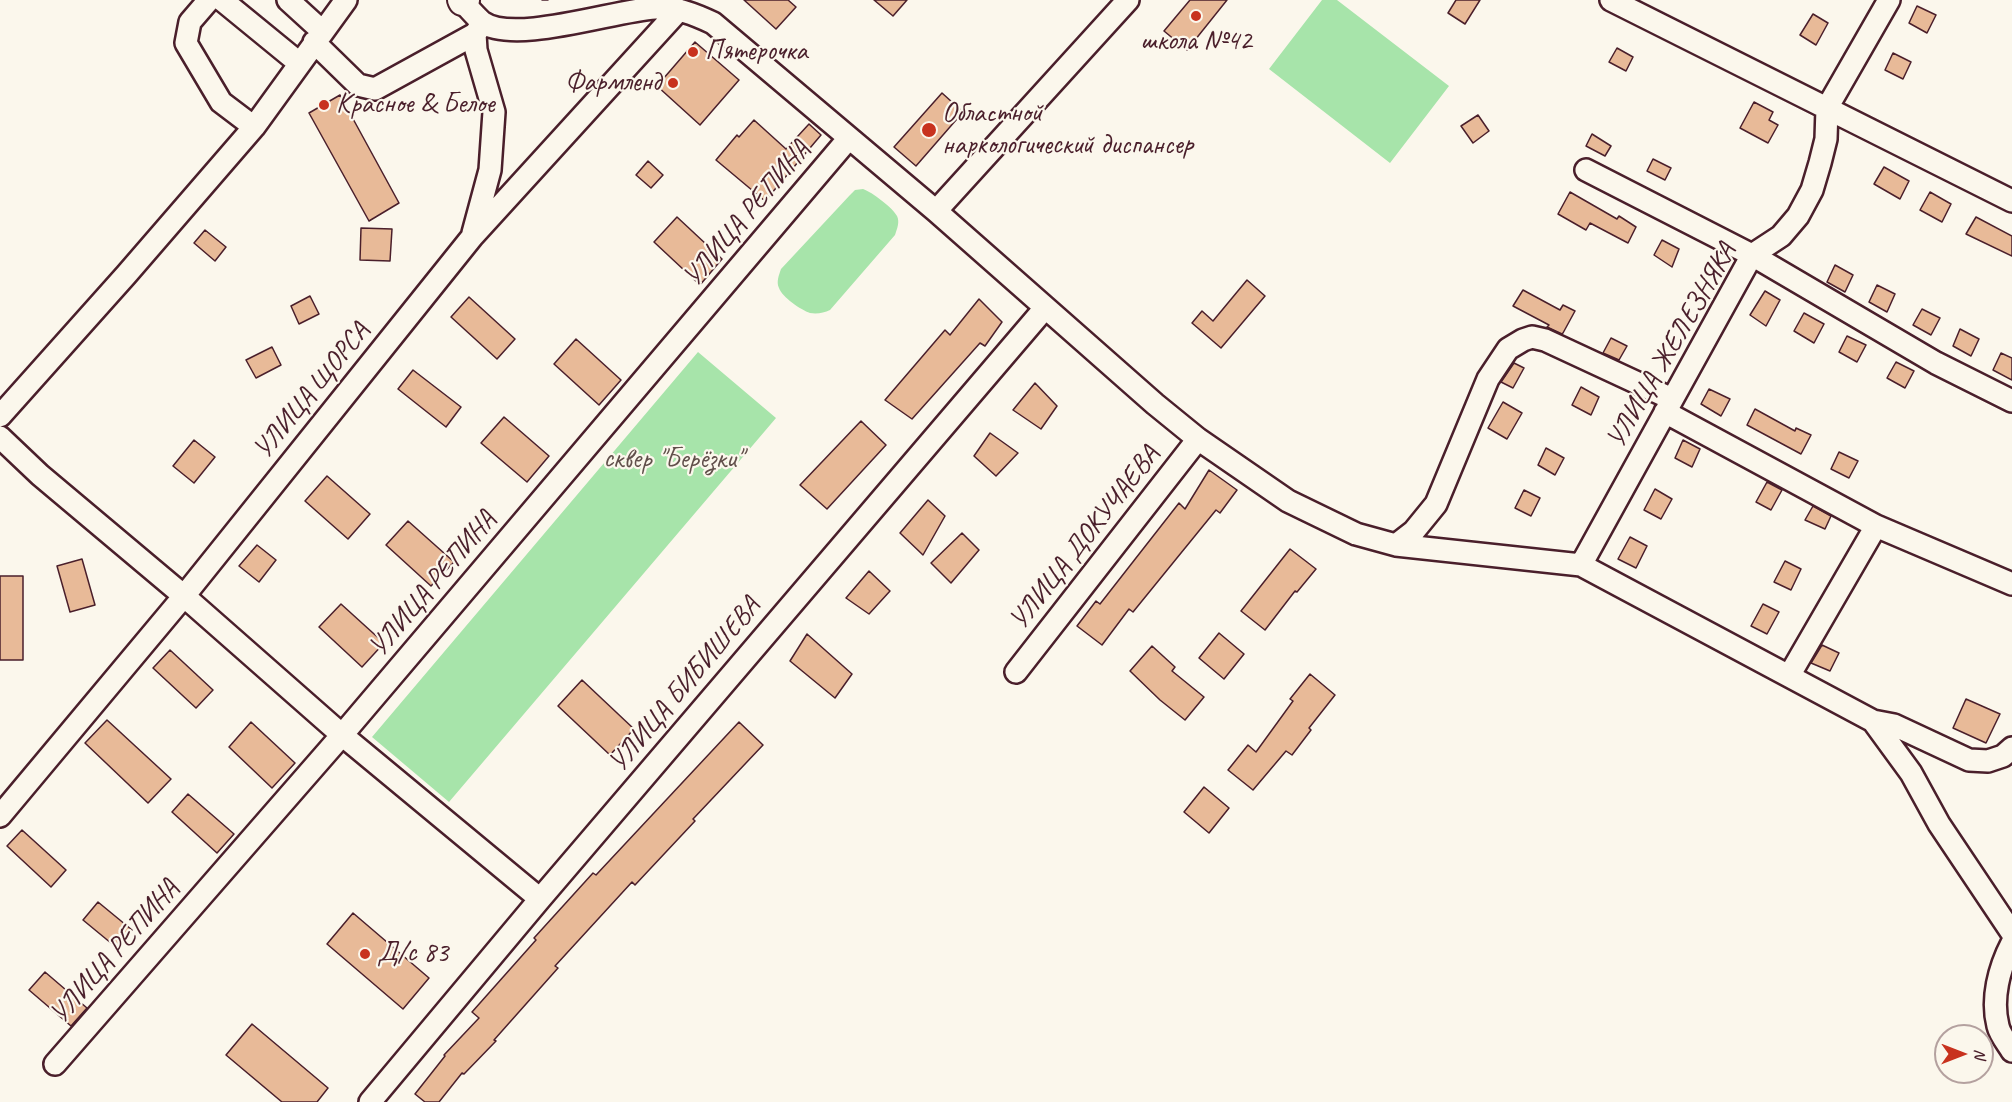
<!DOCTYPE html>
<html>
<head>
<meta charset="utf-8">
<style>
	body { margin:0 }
	#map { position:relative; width:2012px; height:1102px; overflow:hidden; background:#fbf7ec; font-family:Caveat,sans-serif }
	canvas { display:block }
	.north { position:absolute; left:1934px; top:1024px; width:60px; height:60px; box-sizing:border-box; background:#fbf7ec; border:2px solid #b4a19f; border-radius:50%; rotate:90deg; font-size:16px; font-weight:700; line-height:24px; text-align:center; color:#4a1f2b }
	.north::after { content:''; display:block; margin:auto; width:21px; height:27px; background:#c8321e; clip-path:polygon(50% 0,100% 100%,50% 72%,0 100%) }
</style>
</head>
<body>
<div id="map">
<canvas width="2012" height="1102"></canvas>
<div class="north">N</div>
</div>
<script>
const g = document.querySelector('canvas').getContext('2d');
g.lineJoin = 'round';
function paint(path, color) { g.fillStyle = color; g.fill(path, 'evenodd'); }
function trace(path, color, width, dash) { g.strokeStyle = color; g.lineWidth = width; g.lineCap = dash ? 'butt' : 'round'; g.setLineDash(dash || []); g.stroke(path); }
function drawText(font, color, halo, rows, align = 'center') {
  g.font = font + ' Caveat,sans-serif'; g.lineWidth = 4.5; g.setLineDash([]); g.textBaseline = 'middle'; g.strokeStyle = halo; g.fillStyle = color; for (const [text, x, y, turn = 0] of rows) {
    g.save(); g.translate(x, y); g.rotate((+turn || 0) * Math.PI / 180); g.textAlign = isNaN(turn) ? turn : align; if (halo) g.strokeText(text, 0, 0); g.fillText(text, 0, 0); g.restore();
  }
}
paint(new Path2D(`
	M 1322,0 L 1337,0 L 1449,86 L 1390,163 L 1269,69 Z
	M 863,189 C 872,192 893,208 897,216 C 900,222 897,229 895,235 L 830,310 C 824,313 817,314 810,313 C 801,310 782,297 779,288 C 776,282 779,275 781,269 L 850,195 L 855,190 Z
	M 698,352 L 776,418 L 449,802 L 372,737 Z`), '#a7e4aa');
const building = new Path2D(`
	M 744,0 L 788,0 L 796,7 L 776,29 Z
	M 874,0 L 907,0 L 893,16 Z
	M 1190,0 L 1227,0 L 1187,50 L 1164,31 Z
	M 1456,0 L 1480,0 L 1465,24 L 1448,13 Z
	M 1917,6 L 1936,15 L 1927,33 L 1909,23 Z
	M 1813,14 L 1828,23 L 1816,45 L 1800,35 Z
	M 695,42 L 739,80 L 700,125 L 657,86 Z
	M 1617,48 L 1633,57 L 1626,71 L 1609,62 Z
	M 1893,53 L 1911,62 L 1903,79 L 1885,70 Z
	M 942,93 L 963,112 L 916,166 L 894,147 Z
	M 340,95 L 399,203 L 369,221 L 309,113 Z
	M 1754,102 L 1773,112 L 1769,120 L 1778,125 L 1768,143 L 1740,128 Z
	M 1478,115 L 1489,131 L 1473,143 L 1461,126 Z
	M 754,120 L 786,149 L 809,124 L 821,135 L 765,201 L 716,160 L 737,135 L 739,137 Z
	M 1592,134 L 1611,146 L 1605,156 L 1586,146 Z
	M 1653,159 L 1671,168 L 1665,180 L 1647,171 Z
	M 648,161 L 663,175 L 651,188 L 636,175 Z
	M 1884,167 L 1909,181 L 1900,199 L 1874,184 Z
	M 1570,192 L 1617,219 L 1619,216 L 1636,227 L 1628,243 L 1590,223 L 1586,230 L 1558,214 Z
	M 1930,192 L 1951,204 L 1942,222 L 1920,210 Z
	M 677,217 L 722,259 L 700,285 L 654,242 Z
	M 1976,217 L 2012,236 L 2012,256 L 1966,234 Z
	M 361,228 L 392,229 L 390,261 L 360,260 Z
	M 205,230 L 226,247 L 215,261 L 194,243 Z
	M 1662,240 L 1679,249 L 1672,267 L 1654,255 Z
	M 1835,265 L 1853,275 L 1845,292 L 1827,282 Z
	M 1247,280 L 1265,296 L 1221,348 L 1192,323 L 1202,311 L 1213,321 Z
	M 1877,285 L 1895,294 L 1887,312 L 1869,302 Z
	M 1523,290 L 1560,310 L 1563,305 L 1575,311 L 1563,333 L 1562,334 L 1547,327 L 1549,325 L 1513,306 Z
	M 1765,291 L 1780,300 L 1766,326 L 1750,315 Z
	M 310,296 L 319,314 L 299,324 L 291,306 Z
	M 469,297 L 515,339 L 497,359 L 451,317 Z
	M 979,299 L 1002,322 L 985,346 L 980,343 L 912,419 L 885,400 L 945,330 L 950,335 Z
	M 1922,309 L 1940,318 L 1931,335 L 1913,325 Z
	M 1804,313 L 1824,324 L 1814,343 L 1794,331 Z
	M 1960,329 L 1979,339 L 1971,356 L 1953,346 Z
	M 1847,336 L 1866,345 L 1857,362 L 1839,352 Z
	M 1611,338 L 1627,346 L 1619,360 L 1603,353 Z
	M 576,339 L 621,380 L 599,405 L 554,364 Z
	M 272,347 L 281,365 L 256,378 L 246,360 Z
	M 2001,353 L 2012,358 L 2012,380 L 1993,370 Z
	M 1896,362 L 1914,371 L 1905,388 L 1887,378 Z
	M 1514,363 L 1524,368 L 1513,388 L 1501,382 Z
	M 413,370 L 461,407 L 446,427 L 398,389 Z
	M 1035,383 L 1057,406 L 1041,429 L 1013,410 Z
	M 1581,387 L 1599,397 L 1591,415 L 1572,405 Z
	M 1709,389 L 1730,399 L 1721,416 L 1701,404 Z
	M 1503,402 L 1522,413 L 1507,439 L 1488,428 Z
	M 1755,409 L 1795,431 L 1796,428 L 1811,435 L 1801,454 L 1747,425 Z
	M 504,417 L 549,456 L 527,482 L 481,443 Z
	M 861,421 L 886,445 L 827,509 L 800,485 Z
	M 990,433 L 1018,453 L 996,476 L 974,456 Z
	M 194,440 L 215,457 L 194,483 L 173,466 Z
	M 1683,440 L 1700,449 L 1692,467 L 1675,458 Z
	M 1546,448 L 1564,458 L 1555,475 L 1538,465 Z
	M 1839,452 L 1858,461 L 1849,478 L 1831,469 Z
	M 1209,470 L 1237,490 L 1220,513 L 1216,510 L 1133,612 L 1129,609 L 1102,645 L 1077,626 L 1096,601 L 1100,604 L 1179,503 L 1185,509 Z
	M 327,476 L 370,514 L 348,539 L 305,501 Z
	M 1767,482 L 1782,490 L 1771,510 L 1756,502 Z
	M 1655,489 L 1672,499 L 1661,519 L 1644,510 Z
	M 1524,490 L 1540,498 L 1531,516 L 1515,508 Z
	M 928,500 L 945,516 L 923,555 L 900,533 Z
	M 1813,506 L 1831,516 L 1825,529 L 1805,520 Z
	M 408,521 L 454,562 L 431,586 L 386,545 Z
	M 962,533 L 979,550 L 951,583 L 931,563 Z
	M 1630,537 L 1647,546 L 1636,568 L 1618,559 Z
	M 257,545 L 276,560 L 259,582 L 239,566 Z
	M 1290,549 L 1316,569 L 1297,592 L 1295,591 L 1265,630 L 1241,611 Z
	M 82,559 L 95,605 L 70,612 L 57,566 Z
	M 1785,561 L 1801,569 L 1791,590 L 1774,582 Z
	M 869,571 L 890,591 L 869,614 L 846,598 Z
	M 0,576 L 23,576 L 23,660 L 0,660 Z
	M 341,604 L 384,643 L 362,667 L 319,627 Z
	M 1763,604 L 1779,612 L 1767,634 L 1751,626 Z
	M 1219,633 L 1244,654 L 1224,679 L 1199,658 Z
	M 807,634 L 852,674 L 835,698 L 790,661 Z
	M 1822,645 L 1839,653 L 1830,671 L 1811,663 Z
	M 1152,646 L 1175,667 L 1172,671 L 1204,697 L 1185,720 L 1160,700 L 1130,671 Z
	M 170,650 L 213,690 L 196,708 L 153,668 Z
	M 1310,674 L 1335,695 L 1309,728 L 1311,730 L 1292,755 L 1286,751 L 1253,790 L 1228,770 L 1248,745 L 1256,752 L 1293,701 L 1290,699 Z
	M 582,680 L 634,729 L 610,755 L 558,706 Z
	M 1966,699 L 2000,714 L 1986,743 L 1953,728 Z
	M 107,720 L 171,779 L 148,803 L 85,743 Z
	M 251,722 L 295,763 L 272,788 L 229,747 Z
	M 739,722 L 763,745 L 693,819 L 695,821 L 635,885 L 632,882 L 555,966 L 558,968 L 494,1040 L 496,1041 L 464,1074 L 462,1073 L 439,1102 L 425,1102 L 415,1094 L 445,1056 L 444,1055 L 479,1018 L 472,1012 L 536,940 L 534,938 L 593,873 L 596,875 Z
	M 1204,787 L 1229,808 L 1209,833 L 1184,812 Z
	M 188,794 L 234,834 L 217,853 L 172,812 Z
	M 22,830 L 66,870 L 51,887 L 7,846 Z
	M 98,902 L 132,930 L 117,948 L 83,920 Z
	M 353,913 L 429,978 L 403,1009 L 327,944 Z
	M 45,972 L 87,1008 L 71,1026 L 29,990 Z
	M 252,1024 L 328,1088 L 317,1102 L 282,1102 L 226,1055 Z`);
paint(building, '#e8ba98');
trace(building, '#4a1f2b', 1.5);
const minor = new Path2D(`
	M 209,0 L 190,22 L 186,43 L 221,102 L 254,127
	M 222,0 L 299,63
	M 288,0 L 322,31
	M 1611,0 L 2012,201
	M 462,2 C 469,8 475,16 482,22 C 514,45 616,10 655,8 C 676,7 694,14 713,23 L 936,211 L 1155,404 L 1198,439 L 1288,501 L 1356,534 L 1396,545 L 1581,565 L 1873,721 L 1911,773 L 1939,824 L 2012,933
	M 314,42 L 358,85 L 375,89 L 475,34
	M 1586,170 L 1752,255 L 1936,363 L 2012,401
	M 936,211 L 1128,0
	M 473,233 L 490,170 L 494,112 L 476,50 L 475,34 L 483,23
	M 1665,412 L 1876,526 L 2012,584
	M 0,416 L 126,275 L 254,127 L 346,0
	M 0,437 L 40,475 L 184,596 L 342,735 L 540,899
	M 1396,545 L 1414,531 L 1436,504 L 1488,379 L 1508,349 L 1523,340 L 1532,337 L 1545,340 L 1672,399
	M 1581,565 L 1752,255 L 1781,236 L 1798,216 L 1812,190 L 1820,163 L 1826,139 L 1827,108 L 1889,0
	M 1016,672 L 1198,439
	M 1789,676 L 1876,526
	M 1873,721 L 1894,725 L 1969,760 L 1988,761 L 2003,756 L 2012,748
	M 0,816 L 184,596 L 472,237 L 679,10
	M 2012,943 C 1999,968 1991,999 1998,1026 C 2000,1035 2008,1044 2012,1051
	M 55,1064 L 342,735 L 849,138
	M 370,1102 L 540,899 L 1045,308`);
const major = new Path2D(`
	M 461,0 L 462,2 L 466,0`);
trace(minor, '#4a1f2b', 26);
trace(major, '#4a1f2b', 30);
trace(minor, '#fbf7ec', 21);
trace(major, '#fbf7ec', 26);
trace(new Path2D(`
	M 542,0 L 548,0`), '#4a1f2b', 1.5);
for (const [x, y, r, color] of [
	[1196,16,6,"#c8321e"],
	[693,52,6,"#c8321e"],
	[673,83,6,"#c8321e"],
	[324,105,6,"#c8321e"],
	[929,130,8,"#c8321e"],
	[365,954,6,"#c8321e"]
]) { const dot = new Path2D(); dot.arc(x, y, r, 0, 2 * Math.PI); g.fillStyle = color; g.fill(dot); trace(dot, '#fbf7ec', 2); }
drawText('28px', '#4a1f2b', '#fbf7ec', [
	["школа №42",1196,42,"center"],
	["Пятерочка",705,52],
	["Фармленд",661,83,"right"],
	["Красное & Белое",336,105],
	["Областной",942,114],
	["наркологический диспансер",942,146],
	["Д/с 83",377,954]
], 'left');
drawText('28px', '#4a1f2b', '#fbf7ec', [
	["УЛИЦА РЕПИНА",747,214,-50],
	["УЛИЦА ЖЕЛЕЗНЯКА",1672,346,-60],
	["УЛИЦА ЩОРСА",312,391,-51],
	["УЛИЦА ДОКУЧАЕВА",1085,538,-52],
	["УЛИЦА РЕПИНА",433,584,-50],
	["УЛИЦА БИБИШЕВА",685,685,-50],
	["УЛИЦА РЕПИНА",115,952,-49]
]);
drawText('28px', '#61504b', '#fbf7ec', [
	["сквер \"Берёзки\"",673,460]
]);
</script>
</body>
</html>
